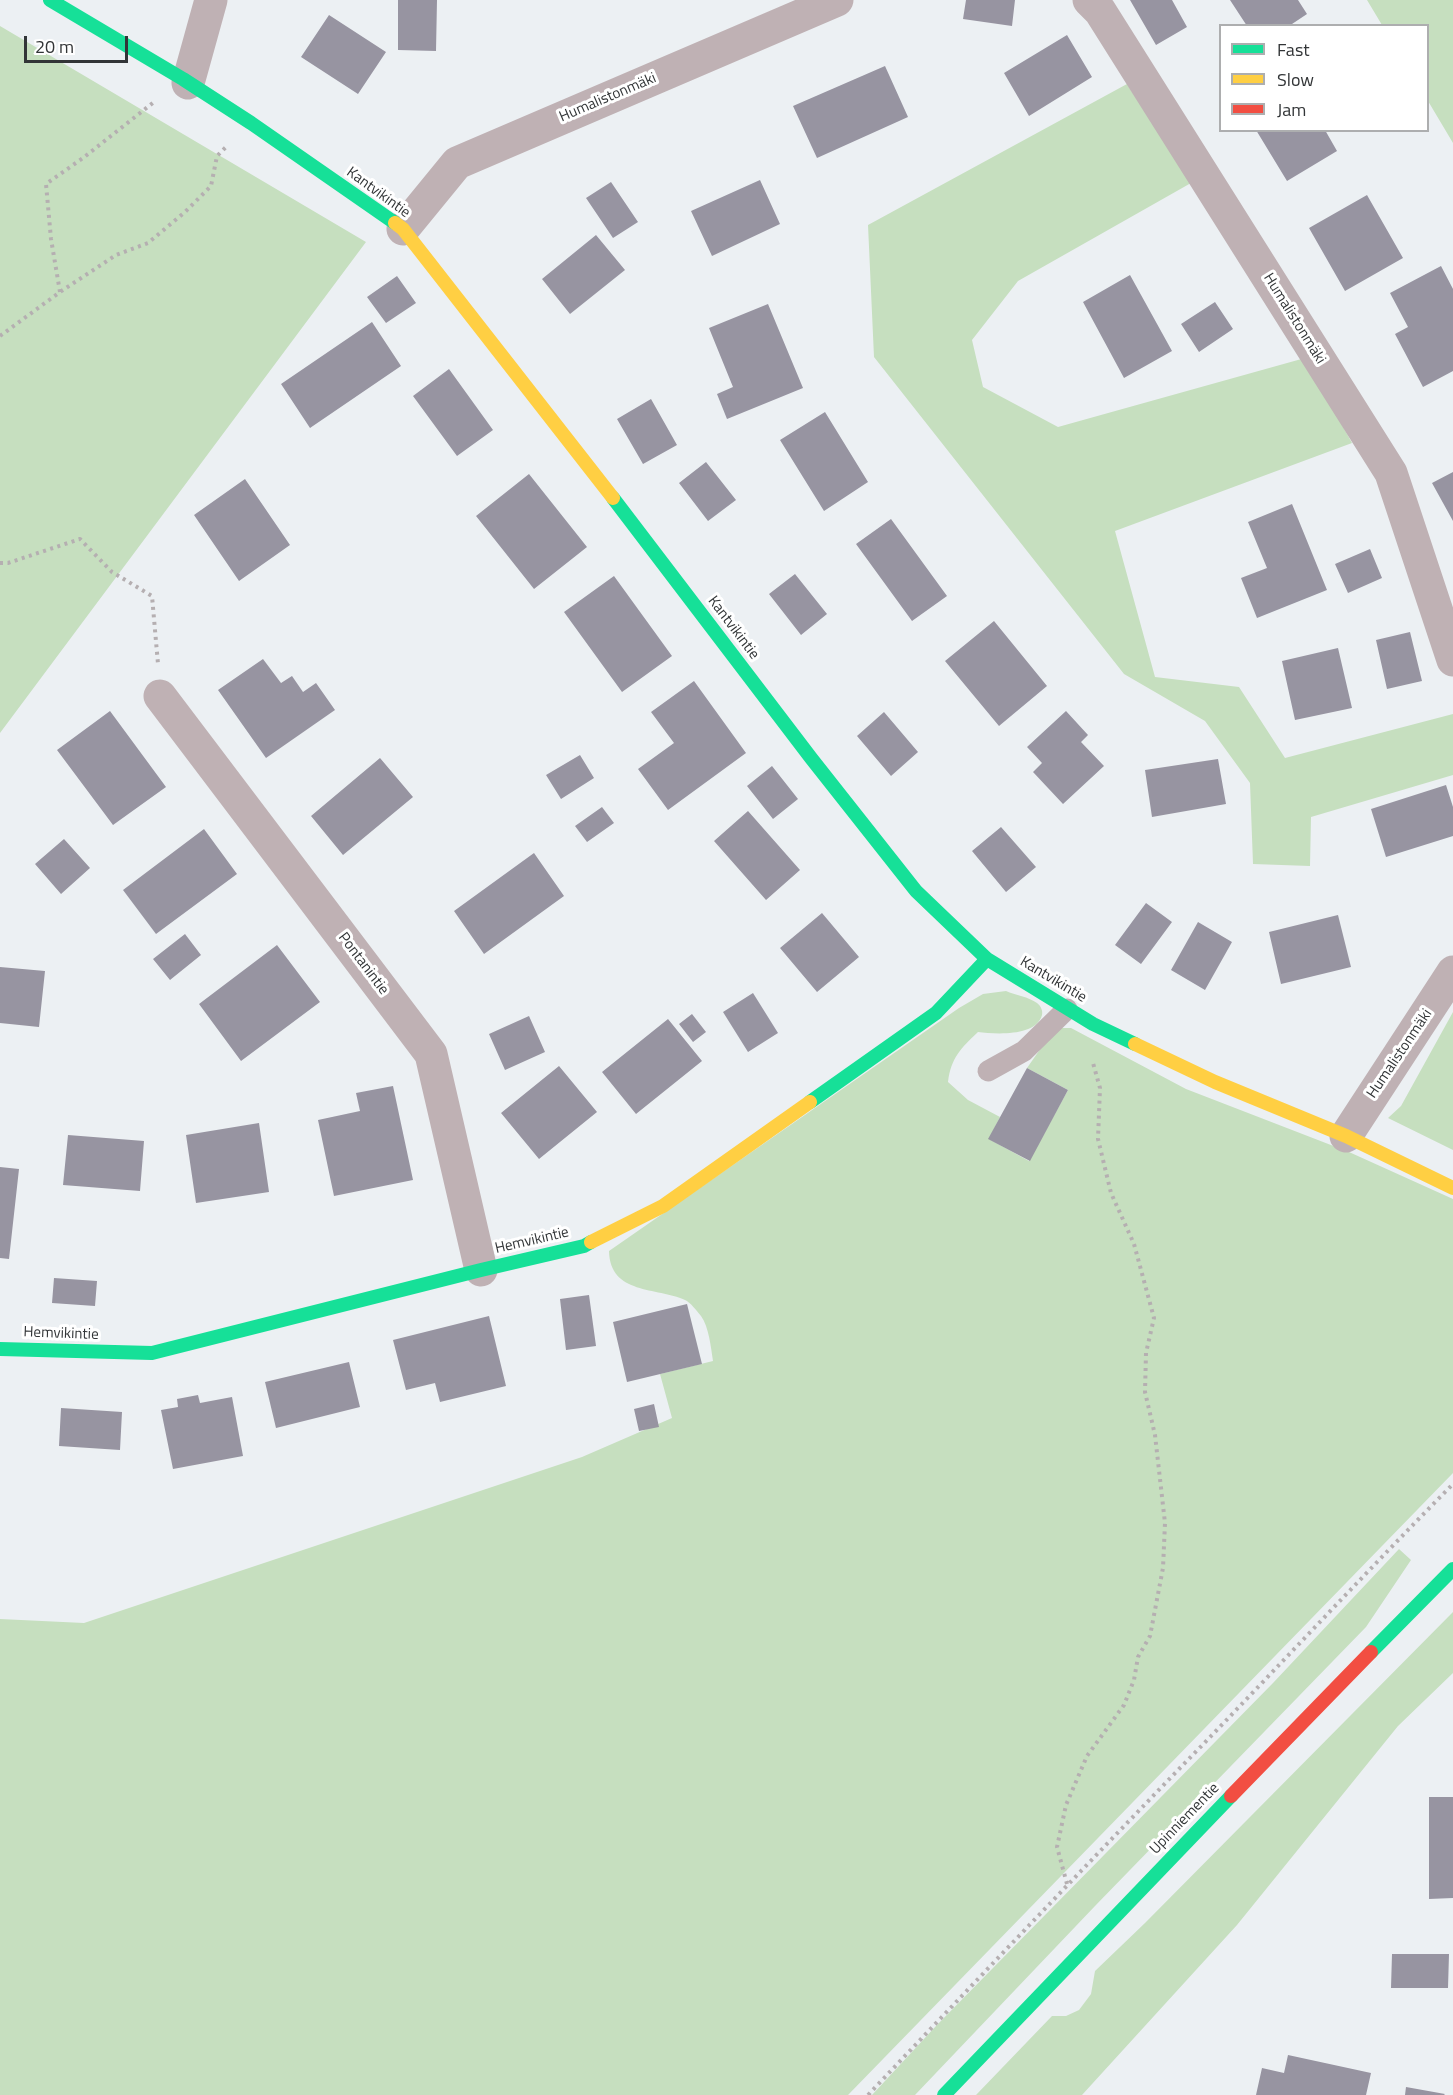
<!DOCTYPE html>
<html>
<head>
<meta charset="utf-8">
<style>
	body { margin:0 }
	#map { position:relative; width:1453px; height:2095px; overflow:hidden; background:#ecf0f3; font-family:"Titillium Web",sans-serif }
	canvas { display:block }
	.legend { position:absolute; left:1219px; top:24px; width:210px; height:108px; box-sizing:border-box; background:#fff; border:2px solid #adaeaf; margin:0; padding:8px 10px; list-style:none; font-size:18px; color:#323537 }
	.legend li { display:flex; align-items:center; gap:12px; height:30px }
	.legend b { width:30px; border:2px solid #adaeaf }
	.scale { position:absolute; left:24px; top:36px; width:104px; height:27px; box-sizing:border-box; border:3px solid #323537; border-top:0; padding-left:8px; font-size:18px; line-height:21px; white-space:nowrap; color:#323537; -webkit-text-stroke:4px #fff; paint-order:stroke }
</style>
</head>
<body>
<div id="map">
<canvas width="1453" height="2095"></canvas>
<ul class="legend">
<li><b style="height:8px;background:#16e098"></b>Fast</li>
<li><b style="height:8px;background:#ffcf43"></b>Slow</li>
<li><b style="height:8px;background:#f24e42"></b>Jam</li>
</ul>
<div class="scale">20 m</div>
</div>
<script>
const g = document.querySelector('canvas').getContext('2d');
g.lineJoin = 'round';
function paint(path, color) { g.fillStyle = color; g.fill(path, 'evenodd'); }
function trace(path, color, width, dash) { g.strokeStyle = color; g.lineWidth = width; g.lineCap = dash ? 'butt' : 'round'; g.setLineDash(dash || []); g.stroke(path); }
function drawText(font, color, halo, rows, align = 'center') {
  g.font = font + ' "Titillium Web",sans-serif'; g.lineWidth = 6; g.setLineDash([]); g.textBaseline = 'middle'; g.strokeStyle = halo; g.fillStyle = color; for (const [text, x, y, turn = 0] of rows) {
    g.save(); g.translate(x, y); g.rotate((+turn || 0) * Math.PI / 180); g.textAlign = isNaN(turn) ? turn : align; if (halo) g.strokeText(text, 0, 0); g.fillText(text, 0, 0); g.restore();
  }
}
paint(new Path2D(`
	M 1367,0 L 1453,0 L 1453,143 L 1428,101 L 1428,26 L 1382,25 Z
	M 0,26 L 366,242 L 0,733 Z
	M 1127,84 L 1191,183 L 1018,281 L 972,340 L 983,387 L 1058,427 L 1305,358 L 1352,443 L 1115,531 L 1155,677 L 1239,687 L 1285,758 L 1453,714 L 1453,775 L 1311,817 L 1310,866 L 1253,864 L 1250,783 L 1205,721 L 1124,674 L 874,357 L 868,225 Z
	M 1006,991 C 1015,995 1029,997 1037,1003 C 1041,1006 1043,1011 1042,1015 C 1036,1037 995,1034 978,1032 C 961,1048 951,1058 948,1082 L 968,1100 L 1000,1117 L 989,1139 L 1029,1161 L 1068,1090 L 1027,1068 L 1048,1038 L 1060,1028 L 1071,1028 L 1186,1089 L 1349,1152 L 1453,1199 L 1453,1473 L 848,2095 L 0,2095 L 0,1619 L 84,1623 L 582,1457 L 672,1418 L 660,1374 L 713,1361 C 711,1348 709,1327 701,1316 C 697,1311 690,1302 685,1300 C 657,1287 610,1295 609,1251 L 959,1008 L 983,994 Z
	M 1453,1012 L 1453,1150 L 1388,1118 L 1401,1106 Z
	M 1399,1549 L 1411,1560 L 1366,1627 L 1095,1906 L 915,2095 L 872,2095 L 936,2026 L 1273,1683 Z
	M 1453,1612 L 1453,1673 L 1398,1726 L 1237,1925 L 1082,2095 L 976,2095 L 1052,2016 L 1066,2016 L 1079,2010 L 1091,1994 L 1095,1971 L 1145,1923 Z`), '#c6dfbf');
paint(new Path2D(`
	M 398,0 L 437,0 L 436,51 L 398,50 Z
	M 966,0 L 1015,0 L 1012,26 L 963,19 Z
	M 1130,0 L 1172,0 L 1187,27 L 1156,45 Z
	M 1230,0 L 1298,0 L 1307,14 L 1289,26 L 1247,26 Z
	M 329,15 L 386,52 L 358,94 L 301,57 Z
	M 1067,35 L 1092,77 L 1029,116 L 1004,73 Z
	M 885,66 L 908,117 L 817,158 L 793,106 Z
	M 1256,130 L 1325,130 L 1337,151 L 1287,181 Z
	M 760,180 L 780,224 L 712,256 L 691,211 Z
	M 611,182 L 638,222 L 613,238 L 586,198 Z
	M 1367,195 L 1403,258 L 1345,291 L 1309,228 Z
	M 596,235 L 625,270 L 570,314 L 542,279 Z
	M 1441,266 L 1453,289 L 1453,371 L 1423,387 L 1395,334 L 1408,327 L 1390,293 Z
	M 1130,275 L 1172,351 L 1124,378 L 1083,302 Z
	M 397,276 L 416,303 L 386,323 L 367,297 Z
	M 1215,302 L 1233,329 L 1199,352 L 1181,324 Z
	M 768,304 L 803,388 L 727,419 L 717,394 L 733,387 L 709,328 Z
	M 372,322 L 401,366 L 310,428 L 281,384 Z
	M 449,369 L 493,430 L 457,456 L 413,396 Z
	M 651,399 L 677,445 L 643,464 L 617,419 Z
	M 825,412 L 868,482 L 824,511 L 780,440 Z
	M 706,462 L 736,500 L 708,521 L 679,483 Z
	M 1453,472 L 1453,521 L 1432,483 Z
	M 529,474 L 587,547 L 534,589 L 476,516 Z
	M 245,479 L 290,545 L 239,581 L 194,515 Z
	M 1292,504 L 1327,590 L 1257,618 L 1241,578 L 1267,568 L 1248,522 Z
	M 891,519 L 947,596 L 912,621 L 856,544 Z
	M 1370,549 L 1382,578 L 1348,593 L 1335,564 Z
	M 795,574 L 827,614 L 801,635 L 769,594 Z
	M 614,576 L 672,656 L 622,692 L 564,612 Z
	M 994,621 L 1047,686 L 999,726 L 945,661 Z
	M 1410,632 L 1422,681 L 1387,689 L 1376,640 Z
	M 1338,648 L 1352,708 L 1295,720 L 1282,661 Z
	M 263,659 L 281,683 L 292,676 L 303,692 L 316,683 L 335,710 L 266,758 L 218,690 Z
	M 694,681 L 746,753 L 668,810 L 638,769 L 674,743 L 651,712 Z
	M 110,711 L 166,787 L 113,825 L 57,750 Z
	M 1066,711 L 1088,735 L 1081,742 L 1104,766 L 1063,804 L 1033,772 L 1042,763 L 1027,747 Z
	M 884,712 L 918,752 L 891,776 L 857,736 Z
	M 580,755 L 594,778 L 561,799 L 546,775 Z
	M 380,758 L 413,797 L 343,855 L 311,816 Z
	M 1218,759 L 1226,804 L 1152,817 L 1145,770 Z
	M 772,766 L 798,799 L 773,819 L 747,786 Z
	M 1446,785 L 1453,807 L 1453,836 L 1386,857 L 1371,809 Z
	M 602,807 L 614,823 L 587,842 L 575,826 Z
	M 748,811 L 800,870 L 766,900 L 714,841 Z
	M 1001,827 L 1036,867 L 1006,892 L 972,851 Z
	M 204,829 L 237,874 L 156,934 L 123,890 Z
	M 64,839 L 90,868 L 61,894 L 35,864 Z
	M 534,853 L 564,896 L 484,954 L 454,911 Z
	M 1146,903 L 1172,922 L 1141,964 L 1115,945 Z
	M 822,913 L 859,957 L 817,992 L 780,948 Z
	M 1338,915 L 1351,967 L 1281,984 L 1269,932 Z
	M 1198,922 L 1232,942 L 1205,990 L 1171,970 Z
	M 185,934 L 201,955 L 170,980 L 153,959 Z
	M 277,945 L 320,1002 L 241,1061 L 199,1004 Z
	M 0,967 L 45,971 L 39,1027 L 0,1023 Z
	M 753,993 L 778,1033 L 748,1052 L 723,1012 Z
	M 692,1014 L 706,1032 L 693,1042 L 679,1024 Z
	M 529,1016 L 545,1052 L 505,1070 L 489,1034 Z
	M 668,1019 L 702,1061 L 636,1114 L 602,1072 Z
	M 559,1066 L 597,1112 L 539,1159 L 501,1113 Z
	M 1027,1068 L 1068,1090 L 1030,1161 L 988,1139 Z
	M 393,1086 L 413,1180 L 334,1196 L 318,1120 L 360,1111 L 356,1093 Z
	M 259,1123 L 269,1192 L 196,1203 L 186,1135 Z
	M 68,1135 L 144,1141 L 140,1191 L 63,1185 Z
	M 0,1167 L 19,1169 L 9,1259 L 0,1258 Z
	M 54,1278 L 97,1281 L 95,1306 L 52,1303 Z
	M 589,1295 L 596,1346 L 566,1350 L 560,1299 Z
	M 687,1304 L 702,1364 L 627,1382 L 613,1322 Z
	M 489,1316 L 506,1386 L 440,1402 L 435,1383 L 406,1390 L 393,1340 Z
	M 349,1362 L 360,1407 L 276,1428 L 265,1382 Z
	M 198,1395 L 200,1403 L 232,1397 L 243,1456 L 173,1469 L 161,1410 L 178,1407 L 177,1399 Z
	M 654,1404 L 659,1427 L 639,1431 L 634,1409 Z
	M 61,1408 L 122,1412 L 120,1450 L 59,1446 Z
	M 1429,1797 L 1453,1797 L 1453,1898 L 1429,1899 Z
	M 1392,1954 L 1449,1954 L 1448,1988 L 1391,1988 Z
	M 1288,2055 L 1371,2073 L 1366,2095 L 1256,2095 L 1262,2068 L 1284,2073 Z
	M 1406,2087 L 1445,2094 L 1444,2095 L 1405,2095 Z`), '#9794a1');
trace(new Path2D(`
	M 60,292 L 51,239 L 46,184 L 83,158 L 154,102
	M 0,336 L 60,292 L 116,255 L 148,243 L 185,212 L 211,186 L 217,156 L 226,147
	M 0,563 L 8,563 L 80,539 L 112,572 L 152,596 L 158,664
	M 1067,1884 L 1057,1847 L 1066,1805 L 1087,1756 L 1124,1705 L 1134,1680 L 1138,1657 L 1150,1636 L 1163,1568 L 1165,1523 L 1155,1435 L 1145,1392 L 1146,1353 L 1154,1318 L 1134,1244 L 1111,1193 L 1098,1139 L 1100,1088 L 1093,1063
	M 868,2095 C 971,1986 1075,1877 1179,1769 C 1271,1675 1360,1578 1453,1484`), '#b5afb1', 4, [3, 4.5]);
trace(new Path2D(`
	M 988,1071 L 1024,1051 L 1067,1009`), '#bfb1b4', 21);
trace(new Path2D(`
	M 1089,0 L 1100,11 L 1391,473 L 1453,660
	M 188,83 L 211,0
	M 403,229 L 457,163 L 837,0
	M 160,696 L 431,1054 L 481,1270
	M 1346,1136 L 1453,972`), '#bfb1b4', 33);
trace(new Path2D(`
	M 50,0 L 183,79 L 251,123 L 395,223
	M 613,498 L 811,758 L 916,891 L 987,959 L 1093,1024 L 1135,1044
	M 810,1102 L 936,1013 L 987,959
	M 0,1349 L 152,1353 L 481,1270 L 584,1246 L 591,1242
	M 1371,1652 L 1453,1569
	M 944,2095 L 1231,1796`), '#16e098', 14);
trace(new Path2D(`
	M 395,223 L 403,229 L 613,498
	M 1135,1044 L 1215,1082 L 1346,1136 L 1453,1188
	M 591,1242 L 663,1206 L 810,1102`), '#ffcf43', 14);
trace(new Path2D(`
	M 1231,1796 L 1371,1652`), '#f24e42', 14);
drawText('15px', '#323537', '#fff', [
	["Humalistonmäki",608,98,-23],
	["Kantvikintie",378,193,36],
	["Humalistonmäki",1294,319,58],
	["Kantvikintie",733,628,53],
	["Pontanintie",363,964,53],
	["Kantvikintie",1053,980,31],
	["Humalistonmäki",1400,1054,-56],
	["Hemvikintie",532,1241,-13],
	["Hemvikintie",61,1334,2],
	["Upinniementie",1185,1819,-46]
]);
</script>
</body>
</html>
